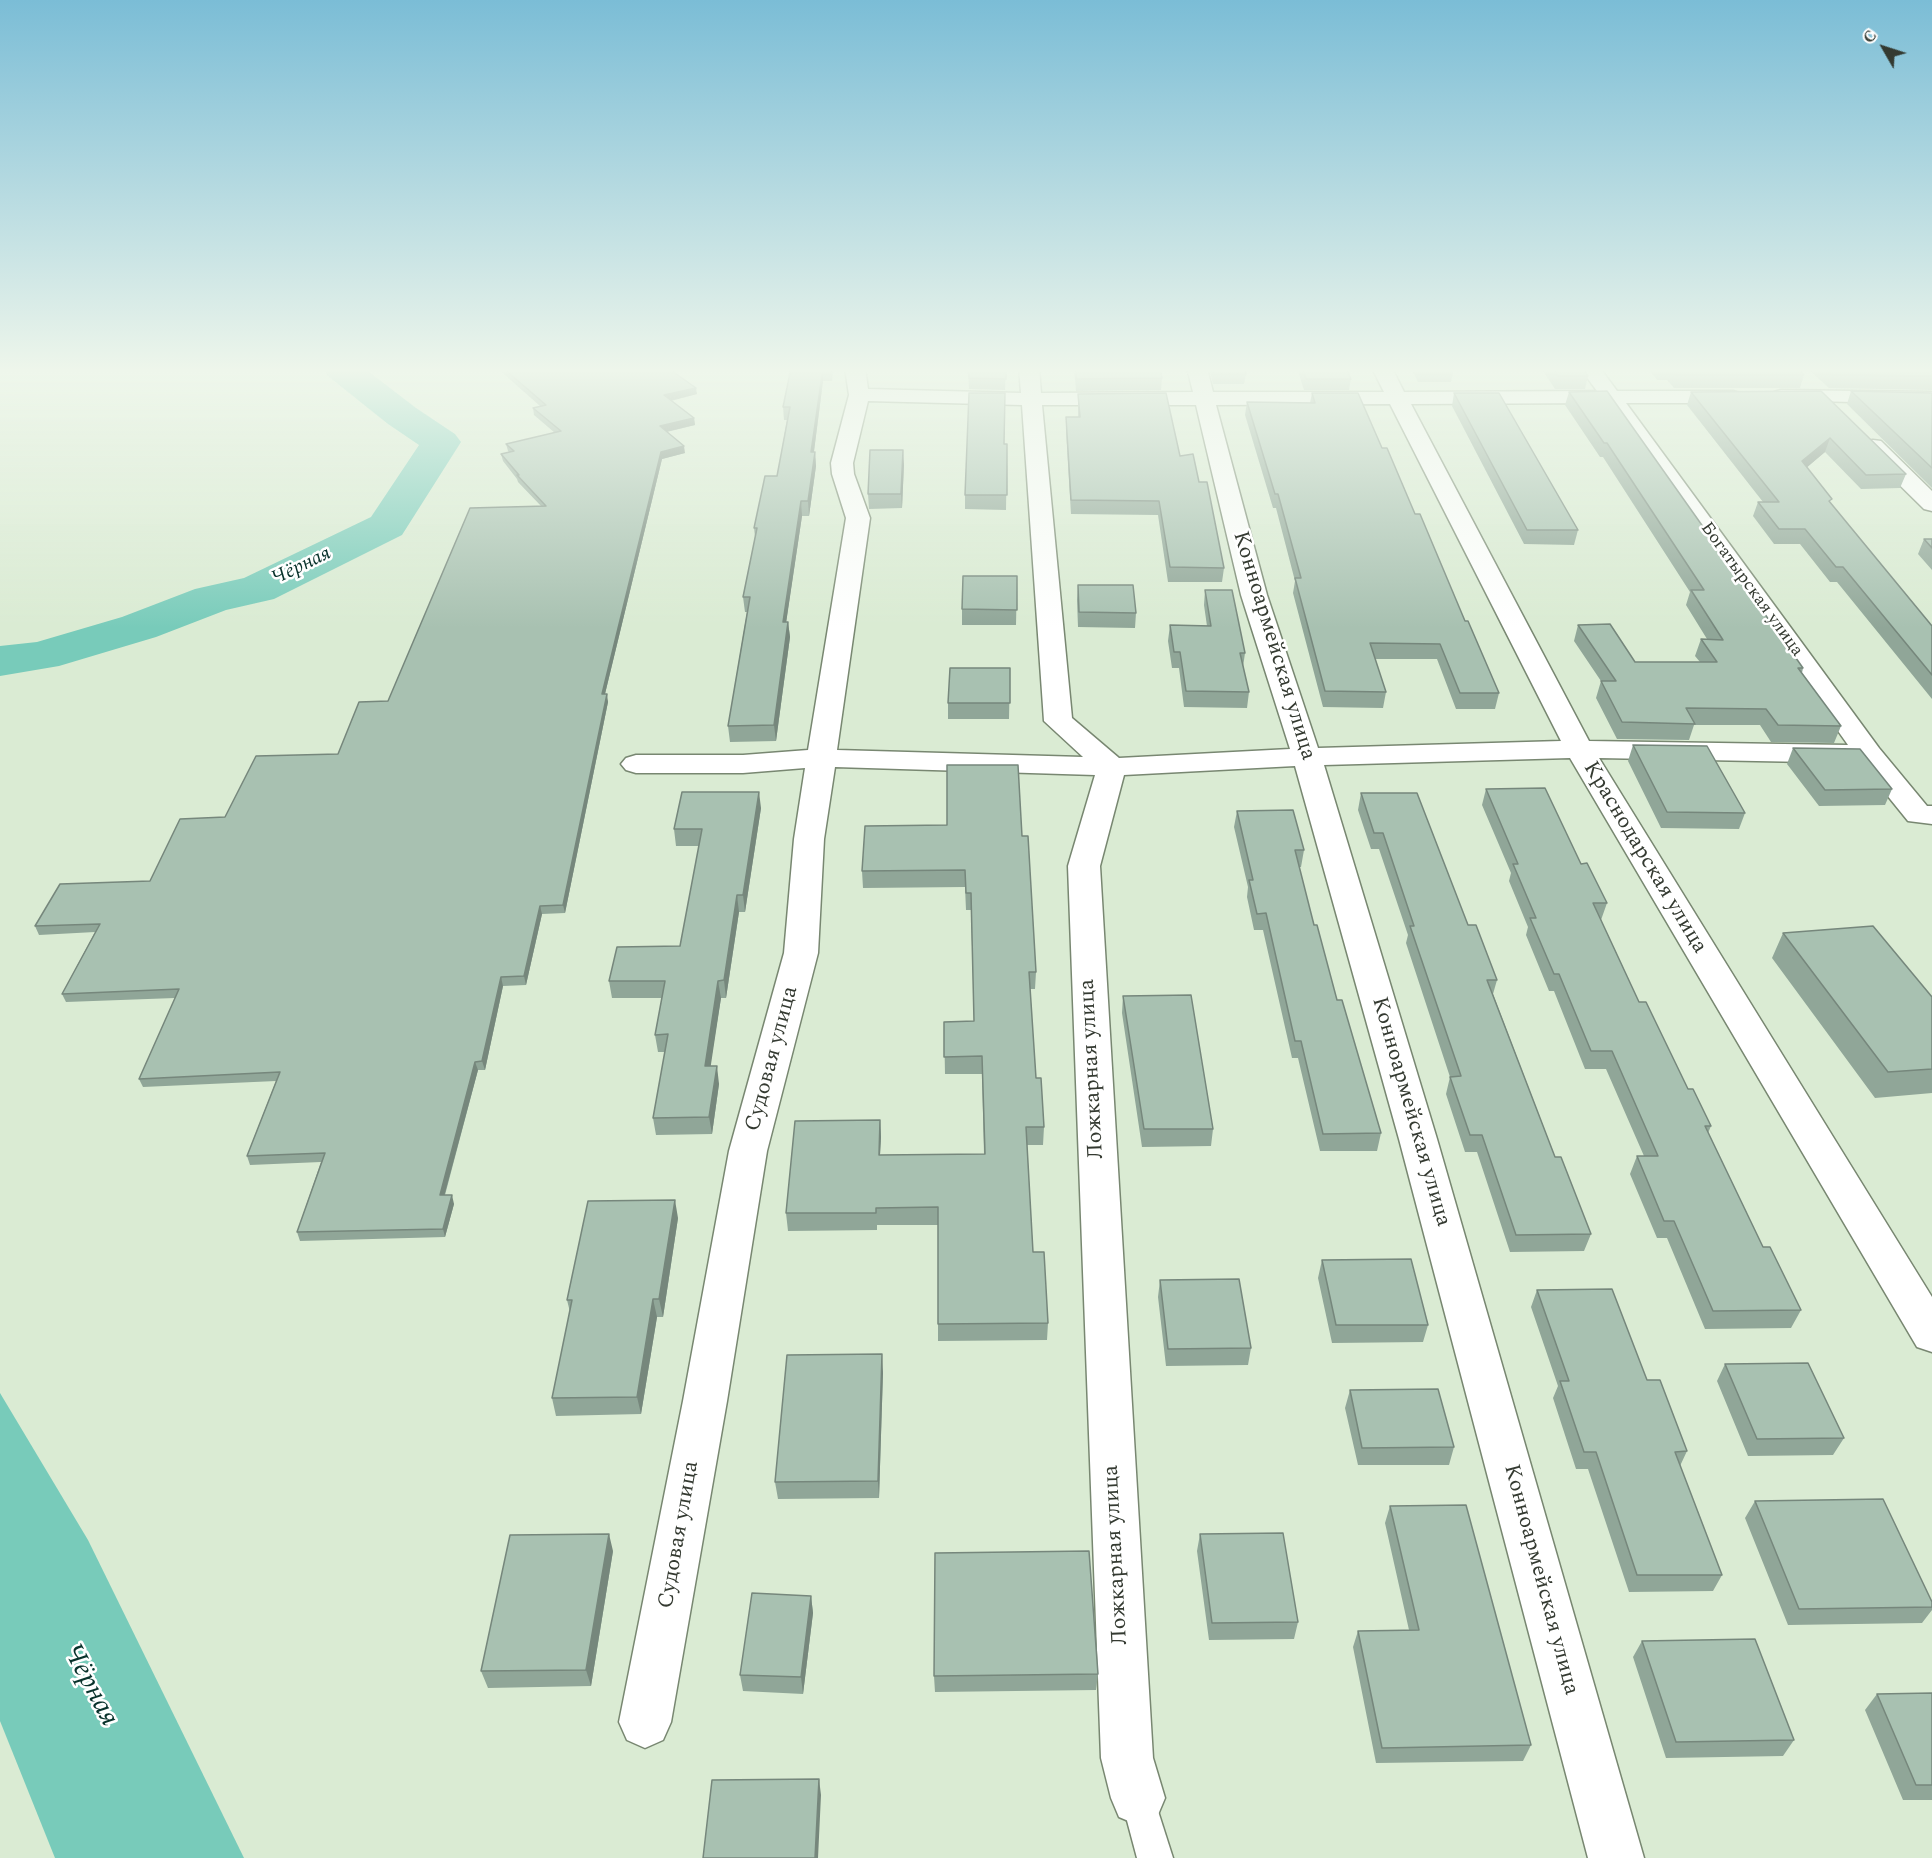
<!DOCTYPE html>
<html>
<head>
<meta charset="utf-8">
<style>
	body { margin:0 }
	#map { position:relative; width:1932px; height:1858px; overflow:hidden; background:#daebd3; font-family:Spectral,serif }
	canvas { display:block }
	.north { position:absolute; left:1854px; top:18px; width:60px; height:60px; -webkit-text-stroke:4px #fff; paint-order:stroke; rotate:309deg; font-size:16px; font-weight:700; line-height:24px; text-align:center; color:#343a31 }
	.north::after { content:''; display:block; margin:auto; width:21px; height:27px; background:#343a31; clip-path:polygon(50% 0,100% 100%,50% 72%,0 100%) }
</style>
</head>
<body>
<div id="map">
<canvas width="1932" height="1858"></canvas>
<div class="north">С</div>
</div>
<script>
const g = document.querySelector('canvas').getContext('2d');
g.lineJoin = 'round';
function paint(path, color) { g.fillStyle = color; g.fill(path, 'evenodd'); }
function trace(path, color, width, dash) { g.strokeStyle = color; g.lineWidth = width; g.lineCap = dash ? 'butt' : 'round'; g.setLineDash(dash || []); g.stroke(path); }
function drawText(font, color, halo, rows, align = 'center') {
  g.font = font + ' Spectral,serif'; g.lineWidth = 5; g.setLineDash([]); g.textBaseline = 'middle'; g.strokeStyle = halo; g.fillStyle = color; for (const [text, x, y, turn = 0] of rows) {
    g.save(); g.translate(x, y); g.rotate((+turn || 0) * Math.PI / 180); g.textAlign = isNaN(turn) ? turn : align; if (halo) g.strokeText(text, 0, 0); g.fillText(text, 0, 0); g.restore();
  }
}
paint(new Path2D(`
	M 0,1393 L 88,1540 L 244,1858 L 55,1858 L 0,1721 Z`), '#78cbba');
paint(new Path2D(`
	M 323,368 L 364,368 L 416,408 L 455,434 L 461,442 L 402,535 L 274,599 L 226,610 L 156,637 L 59,666 L 0,676 L 0,646 L 37,642 L 122,617 L 195,589 L 244,578 L 371,517 L 419,445 L 388,424 L 328,376 Z`), '#78cbba');
const lane = new Path2D(`
	M 1138,1781 L 1150,1786 L 1173,1858 L 1137,1858 L 1121,1798 L 1126,1786 Z`);
const street = new Path2D(`
	M 845,368 L 865,368 L 868,389 L 1021,393 L 1019,368 L 1039,368 L 1041,393 L 1193,392 L 1187,368 L 1207,368 L 1213,392 L 1384,392 L 1372,368 L 1392,368 L 1404,392 L 1597,391 L 1580,368 L 1600,368 L 1617,391 L 1733,391 L 1740,393 L 1743,397 L 1740,401 L 1733,403 L 1626,403 L 1879,748 L 1927,806 L 1932,806 L 1932,824 L 1908,821 L 1861,763 L 1599,758 L 1932,1297 L 1932,1352 L 1917,1347 L 1570,758 L 1324,765 L 1437,1139 L 1644,1858 L 1588,1858 L 1399,1139 L 1295,766 L 1124,775 L 1100,866 L 1153,1758 L 1165,1798 L 1157,1817 L 1138,1825 L 1119,1817 L 1111,1798 L 1101,1758 L 1068,866 L 1095,775 L 835,767 L 824,839 L 818,953 L 767,1151 L 727,1401 L 671,1722 L 663,1740 L 645,1748 L 627,1740 L 619,1722 L 683,1401 L 729,1151 L 784,953 L 794,839 L 805,768 L 743,773 L 636,773 L 626,770 L 621,764 L 626,758 L 636,755 L 743,755 L 808,750 L 846,518 L 832,474 L 831,463 L 849,395 ZM 868,401 L 1022,405 L 1044,721 L 1083,757 L 837,750 L 870,518 L 854,474 L 853,463 ZM 1605,403 L 1848,745 L 1589,741 L 1411,404 ZM 1390,404 L 1561,741 L 1318,748 L 1267,595 L 1216,405 ZM 1042,405 L 1196,405 L 1241,595 L 1290,749 L 1119,758 L 1072,718 Z
	M 1781,390 L 1932,392 L 1932,404 L 1774,400 L 1771,396 L 1774,392 Z
	M 1873,440 L 1881,441 L 1932,491 L 1932,511 L 1924,509 L 1865,451 L 1862,446 L 1865,441 Z`);
trace(lane, '#788771', 3);
trace(street, '#788771', 3);
paint(lane, '#fff');
paint(street, '#fff');
paint(new Path2D(`
	M 497,368 L 684,368 L 672,371 L 697,394 L 671,401 L 694,418 L 695,425 L 667,432 L 685,453 L 662,459 L 605,694 L 608,702 L 565,913 L 542,914 L 526,985 L 503,986 L 485,1070 L 478,1070 L 445,1195 L 454,1204 L 445,1237 L 300,1241 L 297,1232 L 321,1162 L 250,1165 L 247,1156 L 276,1081 L 143,1087 L 139,1079 L 175,998 L 66,1002 L 62,994 L 95,932 L 39,935 L 35,926 L 150,881 L 225,817 L 338,754 L 388,701 L 541,506 L 518,482 L 517,479 L 503,461 L 501,454 L 509,452 L 508,451 L 506,444 L 555,433 L 534,415 L 533,408 L 540,406 Z
	M 791,368 L 833,368 L 832,381 L 823,381 L 814,452 L 815,452 L 816,466 L 809,516 L 802,516 L 786,622 L 788,622 L 790,637 L 776,741 L 730,742 L 728,726 L 747,612 L 745,612 L 743,597 L 755,537 L 754,528 L 777,476 L 787,420 L 784,420 L 783,407 Z
	M 968,368 L 1006,368 L 1005,390 L 969,389 Z
	M 1074,368 L 1160,368 L 1162,378 L 1161,390 L 1076,391 Z
	M 1209,368 L 1244,368 L 1246,374 L 1244,384 L 1213,384 Z
	M 1297,368 L 1346,368 L 1351,379 L 1349,390 L 1304,390 Z
	M 1411,368 L 1453,368 L 1454,369 L 1451,382 L 1418,382 Z
	M 1541,368 L 1583,368 L 1588,376 L 1585,389 L 1555,389 Z
	M 1648,368 L 1798,368 L 1804,375 L 1800,388 L 1674,388 L 1667,380 L 1657,380 Z
	M 1807,368 L 1932,368 L 1932,390 L 1829,388 Z
	M 1821,391 L 1906,474 L 1900,488 L 1861,489 L 1825,452 L 1807,467 L 1830,503 L 1932,626 L 1932,699 L 1837,582 L 1830,582 L 1800,544 L 1774,544 L 1753,516 L 1758,502 L 1763,502 L 1687,405 L 1691,392 Z
	M 1851,391 L 1932,393 L 1932,488 L 1847,404 Z
	M 1569,392 L 1803,668 L 1802,673 L 1841,726 L 1834,743 L 1771,742 L 1760,725 L 1694,725 L 1689,740 L 1617,739 L 1596,698 L 1601,681 L 1574,641 L 1578,625 L 1635,662 L 1700,662 L 1695,656 L 1701,639 L 1707,639 L 1686,605 L 1690,592 L 1603,457 L 1600,457 L 1565,405 Z
	M 1312,393 L 1382,448 L 1415,514 L 1499,693 L 1495,709 L 1456,709 L 1437,659 L 1375,659 L 1386,692 L 1383,708 L 1323,707 L 1293,593 L 1295,581 L 1276,508 L 1273,508 L 1245,415 L 1247,402 L 1310,403 Z
	M 1454,393 L 1578,530 L 1574,545 L 1524,544 L 1452,406 Z
	M 1078,394 L 1180,456 L 1199,482 L 1224,568 L 1222,582 L 1168,582 L 1158,515 L 1071,514 L 1066,431 L 1066,417 L 1078,417 Z
	M 1004,444 L 1007,444 L 1006,510 L 965,509 L 965,495 Z
	M 904,464 L 902,508 L 869,509 L 868,494 Z
	M 1924,539 L 1932,539 L 1932,570 L 1918,554 Z
	M 1017,576 L 1016,625 L 962,625 L 962,609 Z
	M 1078,585 L 1136,613 L 1135,628 L 1078,627 L 1077,600 Z
	M 1205,590 L 1245,653 L 1243,667 L 1249,692 L 1247,708 L 1184,707 L 1179,668 L 1172,668 L 1168,641 L 1170,625 L 1207,626 L 1204,605 Z
	M 1010,668 L 1009,719 L 948,719 L 948,703 Z
	M 1633,745 L 1745,813 L 1739,829 L 1661,828 L 1628,761 Z
	M 1793,748 L 1892,789 L 1885,805 L 1819,806 L 1787,764 Z
	M 1486,789 L 1581,864 L 1607,903 L 1601,920 L 1639,1002 L 1688,1089 L 1711,1126 L 1708,1133 L 1763,1247 L 1801,1310 L 1791,1328 L 1705,1329 L 1667,1238 L 1657,1238 L 1630,1174 L 1637,1156 L 1644,1156 L 1606,1069 L 1585,1069 L 1554,991 L 1549,991 L 1526,935 L 1528,927 L 1509,881 L 1511,873 L 1482,805 Z
	M 1361,793 L 1468,925 L 1497,980 L 1493,994 L 1555,1157 L 1591,1234 L 1584,1251 L 1510,1252 L 1477,1152 L 1465,1152 L 1446,1094 L 1450,1077 L 1406,943 L 1408,935 L 1379,849 L 1371,849 L 1358,810 Z
	M 761,808 L 745,912 L 739,912 L 726,998 L 721,998 L 710,1066 L 719,1084 L 712,1134 L 656,1135 L 653,1118 L 665,1052 L 658,1052 L 655,1035 L 662,998 L 612,998 L 609,981 L 680,946 L 699,846 L 676,846 L 674,829 Z
	M 1237,811 L 1304,850 L 1301,867 L 1299,867 L 1314,925 L 1337,1000 L 1381,1133 L 1377,1151 L 1320,1151 L 1298,1058 L 1292,1058 L 1263,930 L 1254,930 L 1247,897 L 1248,887 L 1234,827 Z
	M 1022,836 L 1036,972 L 1035,989 L 1030,989 L 1036,1078 L 1044,1127 L 1043,1145 L 1027,1145 L 1033,1252 L 1048,1323 L 1047,1340 L 938,1341 L 938,1225 L 877,1225 L 877,1230 L 788,1231 L 786,1213 L 880,1120 L 881,1137 L 880,1155 L 984,1154 L 982,1074 L 945,1074 L 944,1022 L 974,1021 L 971,910 L 966,910 L 965,887 L 863,888 L 862,871 Z
	M 1783,933 L 1932,997 L 1932,1093 L 1875,1098 L 1772,958 Z
	M 1123,996 L 1213,1129 L 1211,1146 L 1142,1147 L 1122,1013 Z
	M 678,1218 L 663,1317 L 657,1317 L 641,1414 L 556,1416 L 552,1398 L 570,1312 L 567,1300 Z
	M 1322,1260 L 1428,1325 L 1423,1342 L 1332,1343 L 1318,1278 Z
	M 1160,1280 L 1251,1348 L 1248,1365 L 1166,1366 L 1158,1297 Z
	M 1537,1290 L 1647,1380 L 1687,1451 L 1680,1466 L 1722,1575 L 1713,1591 L 1629,1592 L 1588,1469 L 1576,1469 L 1553,1398 L 1558,1386 L 1531,1307 Z
	M 1725,1364 L 1844,1438 L 1833,1455 L 1748,1456 L 1717,1381 Z
	M 883,1372 L 879,1498 L 778,1499 L 775,1482 Z
	M 1350,1390 L 1454,1447 L 1449,1465 L 1358,1465 L 1345,1408 Z
	M 1755,1501 L 1932,1602 L 1932,1610 L 1922,1623 L 1788,1625 L 1745,1518 Z
	M 1390,1506 L 1531,1745 L 1523,1761 L 1376,1763 L 1353,1647 L 1358,1631 L 1409,1630 L 1385,1523 Z
	M 1200,1534 L 1298,1622 L 1294,1639 L 1209,1640 L 1197,1551 Z
	M 613,1551 L 591,1686 L 488,1688 L 481,1671 Z
	M 811,1596 L 813,1613 L 803,1694 L 743,1691 L 740,1675 Z
	M 1642,1641 L 1794,1740 L 1783,1756 L 1666,1758 L 1633,1657 Z
	M 1098,1674 L 1096,1690 L 935,1692 L 934,1676 Z
	M 1932,1693 L 1932,1800 L 1903,1800 L 1865,1710 L 1877,1694 Z`), '#90a698');
paint(new Path2D(`
	M 666,368 L 684,368 L 666,372 Z
	M 823,368 L 823,381 L 812,466 L 811,452 Z
	M 831,368 L 833,368 L 832,381 Z
	M 696,388 L 697,394 L 665,402 L 664,395 Z
	M 694,418 L 695,425 L 661,433 L 660,426 Z
	M 1830,438 L 1825,452 L 1798,475 L 1802,461 Z
	M 684,446 L 685,453 L 662,459 L 603,702 L 602,694 L 661,452 Z
	M 903,450 L 904,464 L 902,508 L 901,494 Z
	M 815,452 L 816,466 L 809,516 L 808,501 Z
	M 801,501 L 802,516 L 784,637 L 783,622 Z
	M 788,622 L 790,637 L 776,741 L 774,725 Z
	M 607,694 L 608,702 L 565,913 L 563,905 Z
	M 759,792 L 761,808 L 745,912 L 743,895 Z
	M 737,895 L 739,912 L 726,998 L 724,980 Z
	M 540,906 L 542,914 L 526,985 L 524,976 Z
	M 501,977 L 503,986 L 485,1070 L 482,1061 Z
	M 718,981 L 721,998 L 708,1084 L 705,1066 Z
	M 475,1062 L 478,1070 L 442,1204 L 440,1195 Z
	M 717,1066 L 719,1084 L 712,1134 L 709,1117 Z
	M 880,1120 L 881,1137 L 879,1172 L 879,1155 Z
	M 452,1195 L 454,1204 L 445,1237 L 443,1229 Z
	M 675,1200 L 678,1218 L 663,1317 L 659,1299 Z
	M 653,1299 L 657,1317 L 641,1414 L 637,1397 Z
	M 882,1354 L 883,1372 L 879,1498 L 878,1481 Z
	M 609,1534 L 613,1551 L 591,1686 L 586,1670 Z
	M 811,1596 L 813,1613 L 803,1694 L 801,1677 Z
	M 819,1779 L 821,1795 L 818,1858 L 815,1858 Z`), '#76877c');
const building = new Path2D(`
	M 503,368 L 668,368 L 696,388 L 664,395 L 694,418 L 660,426 L 684,446 L 661,452 L 602,694 L 607,694 L 563,905 L 540,906 L 524,976 L 501,977 L 482,1061 L 475,1062 L 440,1195 L 452,1195 L 443,1229 L 297,1232 L 325,1153 L 247,1156 L 280,1072 L 139,1079 L 179,989 L 62,994 L 100,924 L 35,926 L 60,884 L 150,881 L 180,819 L 225,817 L 256,756 L 338,754 L 359,702 L 388,701 L 470,508 L 546,506 L 517,475 L 519,475 L 501,454 L 514,451 L 506,444 L 561,431 L 533,408 L 546,405 Z
	M 791,368 L 831,368 L 823,368 L 811,452 L 815,452 L 808,501 L 801,501 L 783,622 L 788,622 L 774,725 L 728,726 L 750,597 L 743,597 L 757,528 L 754,528 L 765,476 L 777,476 L 790,407 L 783,407 Z
	M 968,368 L 1006,368 L 1006,379 L 969,378 Z
	M 1076,368 L 1160,368 L 1162,378 L 1076,379 Z
	M 1213,368 L 1244,368 L 1246,374 L 1214,373 Z
	M 1302,368 L 1346,368 L 1351,379 L 1306,379 Z
	M 1420,368 L 1453,368 L 1454,369 L 1421,369 Z
	M 1553,368 L 1583,368 L 1588,376 L 1558,376 Z
	M 1672,368 L 1798,368 L 1804,375 L 1677,375 Z
	M 1826,368 L 1932,368 L 1932,376 L 1833,375 Z
	M 1607,391 L 1803,668 L 1798,668 L 1841,726 L 1778,725 L 1766,709 L 1686,708 L 1695,724 L 1622,722 L 1601,681 L 1616,681 L 1578,625 L 1610,624 L 1635,662 L 1717,662 L 1701,639 L 1723,640 L 1691,590 L 1704,590 L 1607,443 L 1604,443 L 1569,392 Z
	M 1821,391 L 1906,474 L 1866,475 L 1830,438 L 1802,461 L 1832,499 L 1829,501 L 1932,626 L 1932,675 L 1843,567 L 1836,567 L 1805,529 L 1779,529 L 1758,502 L 1779,502 L 1691,392 Z
	M 1851,391 L 1932,393 L 1932,468 Z
	M 969,393 L 1005,393 L 1004,444 L 1007,444 L 1007,495 L 965,495 Z
	M 1166,393 L 1180,456 L 1193,454 L 1199,482 L 1207,482 L 1224,568 L 1170,567 L 1159,501 L 1071,500 L 1066,417 L 1080,417 L 1078,394 Z
	M 1312,393 L 1358,393 L 1382,448 L 1387,448 L 1415,514 L 1420,514 L 1465,621 L 1468,621 L 1499,693 L 1460,693 L 1440,644 L 1370,643 L 1386,692 L 1325,691 L 1295,578 L 1301,578 L 1278,494 L 1275,494 L 1247,402 L 1315,403 Z
	M 1454,393 L 1499,393 L 1578,530 L 1527,530 Z
	M 870,450 L 903,450 L 901,494 L 868,494 Z
	M 1924,539 L 1932,539 L 1932,548 Z
	M 963,576 L 1017,576 L 1017,610 L 962,609 Z
	M 1078,585 L 1133,585 L 1136,613 L 1079,612 Z
	M 1205,590 L 1232,590 L 1245,653 L 1240,653 L 1249,692 L 1186,691 L 1180,652 L 1174,652 L 1170,625 L 1211,626 Z
	M 950,668 L 1010,668 L 1010,703 L 948,703 Z
	M 1633,745 L 1707,746 L 1745,813 L 1667,812 Z
	M 1793,748 L 1860,749 L 1892,789 L 1825,790 Z
	M 947,765 L 1018,765 L 1022,836 L 1028,836 L 1036,972 L 1029,972 L 1036,1078 L 1041,1078 L 1044,1127 L 1026,1127 L 1033,1252 L 1044,1252 L 1048,1323 L 938,1324 L 938,1207 L 876,1208 L 876,1213 L 786,1213 L 795,1121 L 880,1120 L 879,1155 L 985,1154 L 982,1056 L 944,1057 L 944,1022 L 974,1021 L 971,893 L 966,893 L 965,870 L 862,871 L 865,826 L 947,825 Z
	M 1545,788 L 1581,864 L 1587,863 L 1607,903 L 1593,903 L 1639,1002 L 1646,1002 L 1688,1089 L 1693,1089 L 1711,1126 L 1705,1126 L 1763,1247 L 1770,1247 L 1801,1310 L 1713,1311 L 1674,1221 L 1664,1221 L 1637,1156 L 1658,1156 L 1612,1051 L 1591,1051 L 1559,974 L 1554,974 L 1530,918 L 1536,918 L 1513,864 L 1518,864 L 1486,789 Z
	M 682,792 L 759,792 L 743,895 L 737,895 L 724,980 L 718,981 L 705,1066 L 717,1066 L 709,1117 L 653,1118 L 668,1034 L 655,1035 L 665,981 L 609,981 L 617,947 L 680,946 L 702,829 L 674,829 Z
	M 1361,793 L 1417,793 L 1468,925 L 1476,925 L 1497,980 L 1487,980 L 1555,1157 L 1561,1157 L 1591,1234 L 1516,1235 L 1482,1135 L 1470,1135 L 1450,1077 L 1461,1076 L 1410,926 L 1414,926 L 1383,833 L 1374,833 Z
	M 1293,810 L 1304,850 L 1295,850 L 1314,925 L 1317,925 L 1337,1000 L 1342,1000 L 1381,1133 L 1323,1134 L 1301,1041 L 1295,1041 L 1266,913 L 1257,914 L 1249,880 L 1253,880 L 1237,811 Z
	M 1873,926 L 1932,997 L 1932,1069 L 1888,1072 L 1783,933 Z
	M 1191,995 L 1213,1129 L 1144,1129 L 1123,996 Z
	M 675,1200 L 659,1299 L 653,1299 L 637,1397 L 552,1398 L 572,1300 L 567,1300 L 588,1201 Z
	M 1411,1259 L 1428,1325 L 1336,1325 L 1322,1260 Z
	M 1239,1279 L 1251,1348 L 1168,1349 L 1160,1280 Z
	M 1612,1289 L 1647,1380 L 1660,1380 L 1687,1451 L 1675,1452 L 1722,1575 L 1637,1575 L 1596,1452 L 1584,1452 L 1560,1381 L 1569,1381 L 1537,1290 Z
	M 882,1354 L 878,1481 L 775,1482 L 787,1355 Z
	M 1808,1363 L 1844,1438 L 1757,1439 L 1725,1364 Z
	M 1438,1389 L 1454,1447 L 1362,1448 L 1350,1390 Z
	M 1883,1499 L 1932,1602 L 1932,1607 L 1799,1609 L 1755,1501 Z
	M 1466,1505 L 1531,1745 L 1382,1748 L 1358,1631 L 1419,1630 L 1390,1506 Z
	M 1283,1533 L 1298,1622 L 1212,1623 L 1200,1534 Z
	M 609,1534 L 586,1670 L 481,1671 L 510,1535 Z
	M 1089,1551 L 1098,1674 L 934,1676 L 935,1553 Z
	M 752,1593 L 811,1596 L 801,1677 L 740,1675 Z
	M 1755,1639 L 1794,1740 L 1676,1742 L 1642,1641 Z
	M 1932,1693 L 1932,1785 L 1916,1785 L 1877,1694 Z
	M 819,1779 L 815,1858 L 703,1858 L 712,1780 Z`);
paint(building, '#a8c1b1');
trace(building, '#76877c', 1.5);
const sky = g.createLinearGradient(0, 0, 0, 628);
sky.addColorStop(0, '#7bbdd6');
sky.addColorStop(0.59, '#eef6eb');
sky.addColorStop(1, '#eef6eb00');
g.fillStyle = sky;
g.fillRect(0, 0, 1932, 628);
drawText('18px', '#343a31', '#fff', [
	["Богатырская улица",1751,590,54]
]);
drawText('italic 20px', '#08322b', '#fff', [
	["Чёрная",302,567,-26]
]);
drawText('22px', '#343a31', '#fff', [
	["Конноармейская улица",1273,646,73],
	["Краснодарская улица",1644,858,59],
	["Судовая улица",773,1059,-75],
	["Ложкарная улица",1093,1069,-93],
	["Конноармейская улица",1410,1112,74],
	["Судовая улица",680,1535,-80],
	["Ложкарная улица",1117,1555,-93],
	["Конноармейская улица",1540,1580,75]
]);
drawText('italic 28px', '#08322b', '#fff', [
	["Чёрная",89,1686,62]
]);
</script>
</body>
</html>
